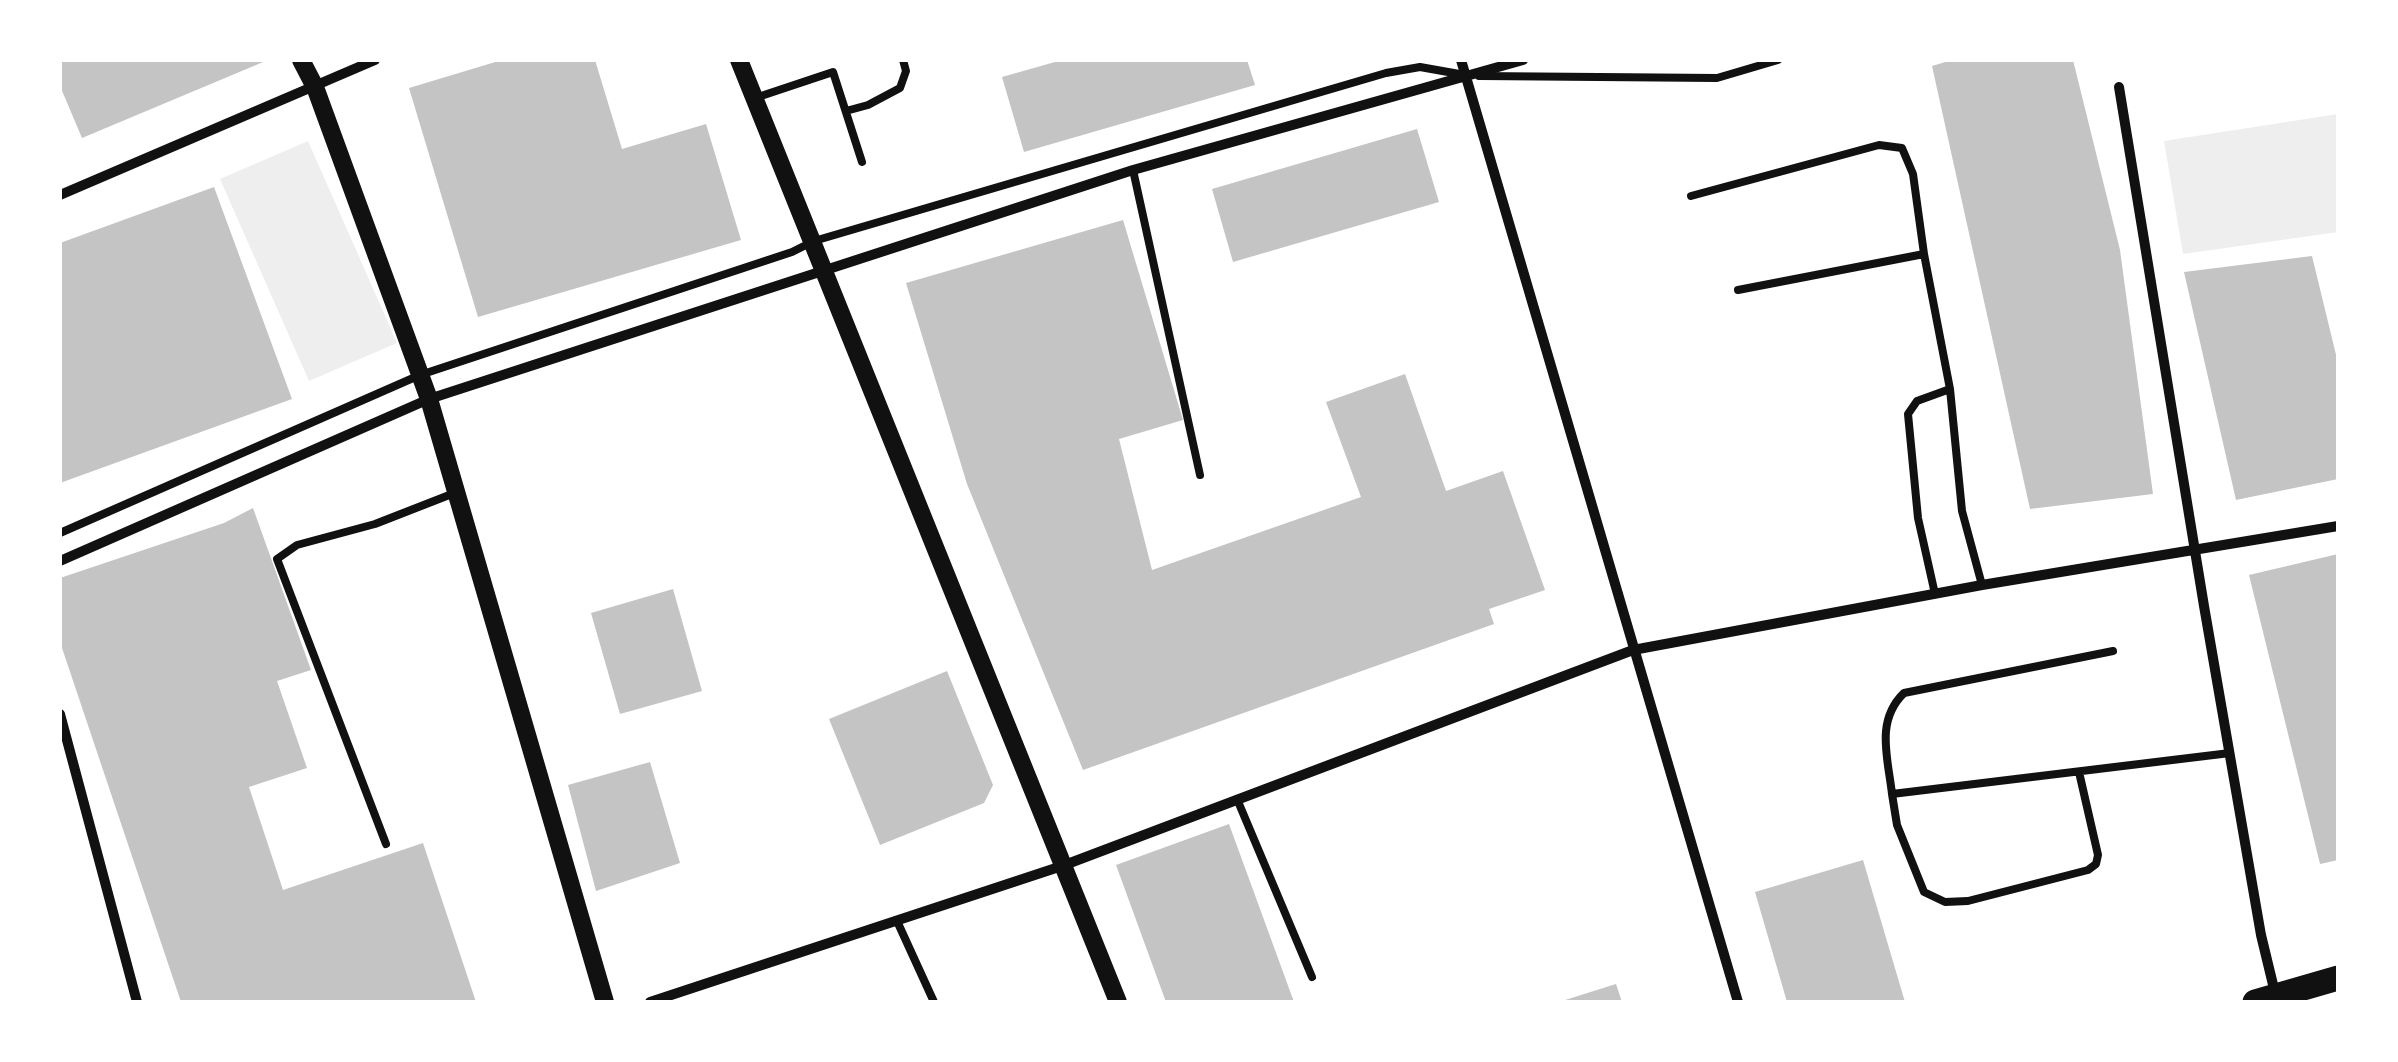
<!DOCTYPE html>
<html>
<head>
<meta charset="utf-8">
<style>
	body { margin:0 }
	#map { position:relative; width:2398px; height:1062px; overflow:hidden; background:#fff; font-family:Roboto,sans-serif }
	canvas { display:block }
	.frame { position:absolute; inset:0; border:62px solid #fff; pointer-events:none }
</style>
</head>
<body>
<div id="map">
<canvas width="2398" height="1062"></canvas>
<div class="frame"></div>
</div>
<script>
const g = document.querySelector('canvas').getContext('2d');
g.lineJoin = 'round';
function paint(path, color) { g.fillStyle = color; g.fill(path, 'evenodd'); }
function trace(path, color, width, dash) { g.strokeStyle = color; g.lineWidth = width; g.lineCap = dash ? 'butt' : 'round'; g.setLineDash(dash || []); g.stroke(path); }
paint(new Path2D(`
	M 2338,114 L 2338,232 L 2183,254 L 2164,141 Z
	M 308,141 L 397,343 L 309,381 L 220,179 Z`), '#eee');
paint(new Path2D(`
	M 60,60 L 268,60 L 82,138 L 60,86 Z
	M 502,60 L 595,60 L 622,149 L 706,124 L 741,240 L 478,317 L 409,88 Z
	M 1062,60 L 1247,60 L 1255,85 L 1024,152 L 1002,77 Z
	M 1952,60 L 2073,60 L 2120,250 L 2153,494 L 2030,509 L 1932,66 Z
	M 1417,129 L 1439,202 L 1233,262 L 1212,189 Z
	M 214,187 L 292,399 L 60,483 L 60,243 Z
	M 1123,220 L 1183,420 L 1119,439 L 1152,570 L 1361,497 L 1326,402 L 1405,374 L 1446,491 L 1503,471 L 1545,590 L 1489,609 L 1494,624 L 1083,770 L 967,484 L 906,283 Z
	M 2312,256 L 2338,363 L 2338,479 L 2236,500 L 2184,272 Z
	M 253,508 L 311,670 L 277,681 L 307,768 L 249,787 L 283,890 L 423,843 L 476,1002 L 181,1002 L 60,642 L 60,578 L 224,523 Z
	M 2338,554 L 2338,860 L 2320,864 L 2249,575 Z
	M 673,589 L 702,691 L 620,714 L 591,613 Z
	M 947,671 L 993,785 L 984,803 L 880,845 L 829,719 Z
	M 650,762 L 680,863 L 596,891 L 568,785 Z
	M 1229,824 L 1294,1002 L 1166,1002 L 1116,865 Z
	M 1863,860 L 1905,1002 L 1787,1002 L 1755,892 Z
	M 1616,984 L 1622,1002 L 1562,1002 L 1562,1001 Z`), '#c4c4c4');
trace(new Path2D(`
	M 1479,76 L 1717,78 L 1778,60
	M 755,98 L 833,72 L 862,162
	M 846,111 L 868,105 L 900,88 L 906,71 L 903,60
	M 1133,170 L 1200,475
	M 1691,196 L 1879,145 L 1902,148 L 1913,174 L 1924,254 L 1950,389 L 1962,511 L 1982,585
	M 1738,290 L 1924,254
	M 60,533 L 420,375 L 792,252 L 814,241 L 1386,73 L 1420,67 L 1465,75
	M 1935,594 L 1918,518 L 1908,414 L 1917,401 L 1950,389
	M 2079,772 L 2098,855 L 2096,864 L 2088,870 L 1968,901 L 1945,902 L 1924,892 L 1897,825 L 1892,794 L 2230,753
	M 1892,794 C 1888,758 1875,721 1904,693 L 2113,651
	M 1237,799 L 1312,977
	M 386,844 L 277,559 L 297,545 L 375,524 L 457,492
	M 897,921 L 934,1002`), '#111', 8);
trace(new Path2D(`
	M 1461,60 L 1738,1002
	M 2119,87 L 2204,606 L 2261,935 L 2276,997
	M 60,195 L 375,60
	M 60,561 L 429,399 L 1133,170 L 1523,60
	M 60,714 L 137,1002
	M 650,1002 L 1062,866 L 1633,650 L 1982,585 L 2338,526`), '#111', 10);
trace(new Path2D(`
	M 301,60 L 315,87 L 429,399 L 605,1002
	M 739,60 L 1118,1002`), '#111', 18);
trace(new Path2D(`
	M 2255,1002 L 2338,978`), '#111', 25);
</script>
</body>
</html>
